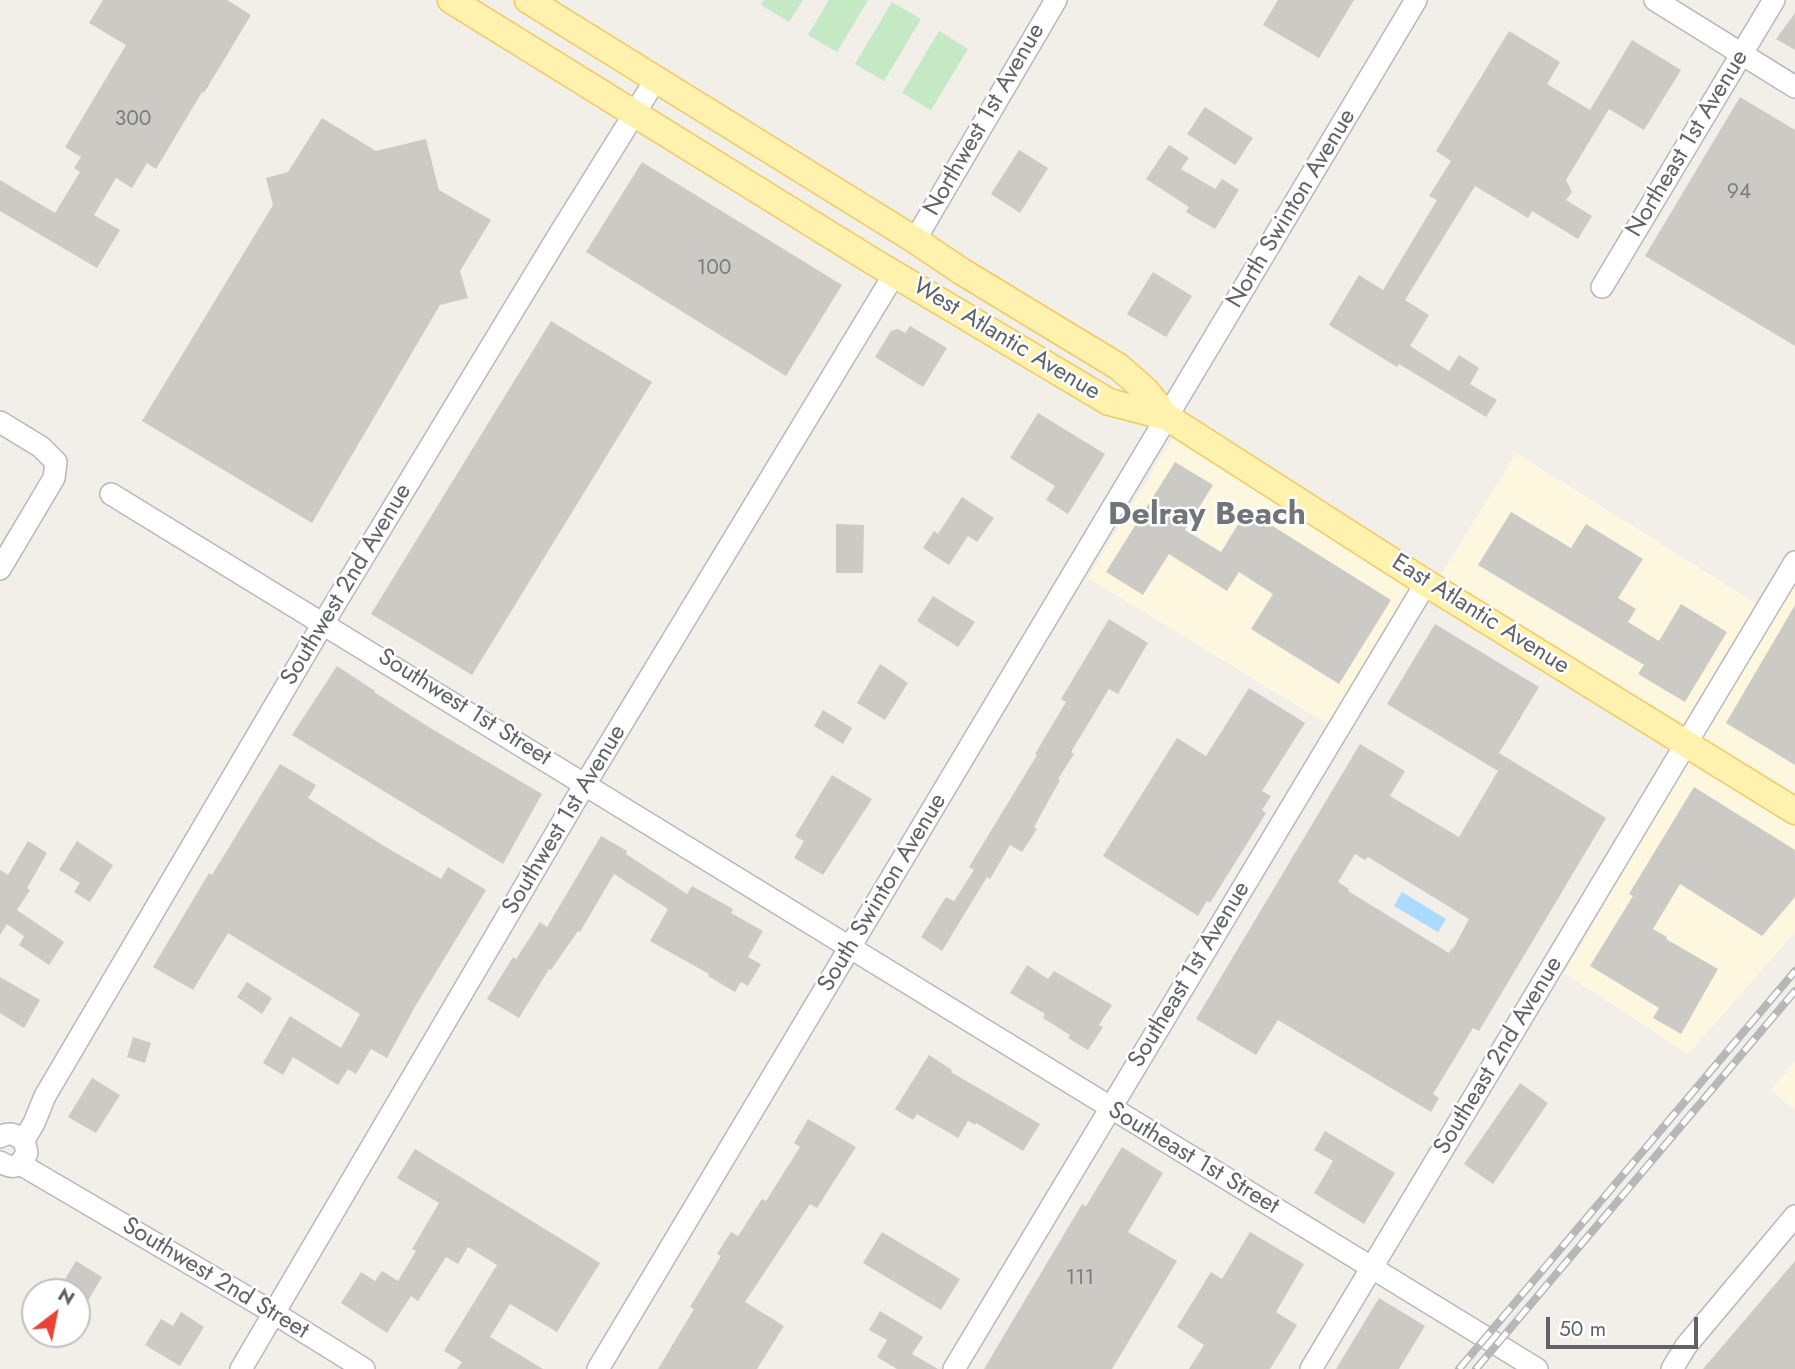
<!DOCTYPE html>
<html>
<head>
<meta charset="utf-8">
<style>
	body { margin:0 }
	#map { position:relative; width:1795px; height:1369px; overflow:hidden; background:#f1efe8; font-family:Jost,sans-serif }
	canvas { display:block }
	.north { position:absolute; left:21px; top:1278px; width:70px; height:70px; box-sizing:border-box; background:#fff; border:2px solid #bfc1c3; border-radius:50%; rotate:32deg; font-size:19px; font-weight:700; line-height:28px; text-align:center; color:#5f6368 }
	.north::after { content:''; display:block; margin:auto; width:24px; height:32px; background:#ea4335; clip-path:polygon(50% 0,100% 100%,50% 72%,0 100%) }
	.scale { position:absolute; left:1546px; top:1317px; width:152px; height:32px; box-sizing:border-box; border:4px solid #5f6368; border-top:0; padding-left:9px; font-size:21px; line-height:24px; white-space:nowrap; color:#5f6368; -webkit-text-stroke:5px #fff; paint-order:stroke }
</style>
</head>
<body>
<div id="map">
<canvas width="1795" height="1369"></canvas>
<div class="north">N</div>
<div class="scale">50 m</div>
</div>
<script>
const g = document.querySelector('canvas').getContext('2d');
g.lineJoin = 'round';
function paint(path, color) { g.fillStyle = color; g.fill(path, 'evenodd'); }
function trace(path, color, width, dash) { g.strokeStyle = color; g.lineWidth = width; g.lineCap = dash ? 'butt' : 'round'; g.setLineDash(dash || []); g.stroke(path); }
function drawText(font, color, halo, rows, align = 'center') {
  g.font = font + ' Jost,sans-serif'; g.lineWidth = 5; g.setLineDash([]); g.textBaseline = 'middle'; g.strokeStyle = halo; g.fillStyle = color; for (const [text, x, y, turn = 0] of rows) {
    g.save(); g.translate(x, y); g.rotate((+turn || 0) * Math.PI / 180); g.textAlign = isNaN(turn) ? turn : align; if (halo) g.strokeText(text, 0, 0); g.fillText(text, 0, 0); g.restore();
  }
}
paint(new Path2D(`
	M 1173,438 L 1412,587 L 1329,725 L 1088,578 Z
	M 1516,453 L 1776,616 L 1795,586 L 1795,932 L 1688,1054 L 1564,973 L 1703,736 L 1441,575 Z
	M 1795,1061 L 1795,1110 L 1771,1090 Z`), '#fef7e0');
paint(new Path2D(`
	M 764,0 L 803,0 L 789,22 L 761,5 Z
	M 829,0 L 868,0 L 837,52 L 808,35 Z
	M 892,2 L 921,19 L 884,81 L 855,64 Z
	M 939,31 L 968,49 L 931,110 L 902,93 Z`), '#c5e8c5');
paint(new Path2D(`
	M 1402,892 L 1446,919 L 1438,932 L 1394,906 Z`), '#aadaff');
paint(new Path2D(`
	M 103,0 L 227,0 L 251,15 L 204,93 L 202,92 L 156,169 L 147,163 L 132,188 L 116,178 L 94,215 L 120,230 L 97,268 L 0,211 L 0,180 L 55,213 L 80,172 L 74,168 L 81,157 L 65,147 L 126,45 L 89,23 Z
	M 1278,0 L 1354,0 L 1319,58 L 1263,25 Z
	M 1795,13 L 1795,50 L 1776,39 Z
	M 1509,31 L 1560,62 L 1547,84 L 1590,110 L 1632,40 L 1681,70 L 1644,130 L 1609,109 L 1566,180 L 1572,192 L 1566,200 L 1592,216 L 1578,239 L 1532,211 L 1528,218 L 1475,186 L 1405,300 L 1429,315 L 1410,346 L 1449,371 L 1459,355 L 1479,368 L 1470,384 L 1497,400 L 1486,417 L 1399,364 L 1397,367 L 1329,325 L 1359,275 L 1383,290 L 1437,200 L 1429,196 L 1451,161 L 1436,151 Z
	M 1740,97 L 1795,130 L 1795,346 L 1645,256 Z
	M 1205,107 L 1253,138 L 1235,165 L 1187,134 Z
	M 322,118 L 376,151 L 426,139 L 439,190 L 491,220 L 460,271 L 468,298 L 440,305 L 312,523 L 142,421 L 273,205 L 266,178 L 288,172 Z
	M 1169,145 L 1189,158 L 1181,169 L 1215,189 L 1222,179 L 1239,190 L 1215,229 L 1186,212 L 1189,207 L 1146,179 Z
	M 1019,150 L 1048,168 L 1020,213 L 991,194 Z
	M 642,162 L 842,285 L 786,376 L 586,252 Z
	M 1153,272 L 1192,296 L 1166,337 L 1127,314 Z
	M 551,321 L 652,382 L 472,675 L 371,614 Z
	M 910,326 L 947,348 L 923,387 L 875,357 L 891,331 L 898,329 L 905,333 Z
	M 1038,413 L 1105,454 L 1068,514 L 1046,500 L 1055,486 L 1010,458 Z
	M 1175,462 L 1213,485 L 1185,530 L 1221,552 L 1247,510 L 1391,600 L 1339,684 L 1251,629 L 1273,594 L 1239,572 L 1227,591 L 1169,554 L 1143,595 L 1106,572 Z
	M 962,497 L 994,518 L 977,542 L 968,536 L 949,565 L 923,548 L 934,531 L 938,534 Z
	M 1511,512 L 1571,548 L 1586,524 L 1643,559 L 1618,598 L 1636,609 L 1628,622 L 1659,641 L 1681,604 L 1727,632 L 1685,702 L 1638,674 L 1644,665 L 1478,565 Z
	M 836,524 L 864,525 L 863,573 L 836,573 Z
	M 933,596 L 975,622 L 958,647 L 917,621 Z
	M 1795,605 L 1795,765 L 1726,723 Z
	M 1109,619 L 1148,643 L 1118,694 L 1109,689 L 1071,752 L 1074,754 L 1058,779 L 1060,780 L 1034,827 L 1037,829 L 1022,852 L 1010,845 L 990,879 L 987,877 L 942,951 L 921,937 L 946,897 L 954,901 L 974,870 L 969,867 L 1037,755 L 1035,754 L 1066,702 L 1061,699 Z
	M 1435,624 L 1539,687 L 1499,753 L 1606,818 L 1479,1031 L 1473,1028 L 1433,1094 L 1439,1098 L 1431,1112 L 1278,1020 L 1256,1055 L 1196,1019 L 1360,744 L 1405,771 L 1390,796 L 1459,837 L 1498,771 L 1387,704 ZM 1355,854 L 1365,860 L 1368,857 L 1469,919 L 1453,949 L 1452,948 L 1449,953 L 1348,891 L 1349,889 L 1338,882 Z
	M 880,664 L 908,683 L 885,720 L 857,703 Z
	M 337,666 L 375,691 L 374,692 L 432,729 L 542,794 L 503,864 L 292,735 Z
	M 1249,688 L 1305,723 L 1262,791 L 1271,796 L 1262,810 L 1266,813 L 1210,903 L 1207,901 L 1198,916 L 1103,856 L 1177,738 L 1206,756 Z
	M 823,710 L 852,728 L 843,744 L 814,726 Z
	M 280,764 L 316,785 L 308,798 L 384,846 L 441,879 L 448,867 L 486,890 L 416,1005 L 387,1058 L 371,1049 L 356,1074 L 348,1069 L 338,1085 L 293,1057 L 283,1075 L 263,1063 L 290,1016 L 341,1048 L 360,1014 L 228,933 L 193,990 L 153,967 L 209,873 L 212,875 Z
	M 832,775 L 872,799 L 823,875 L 794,858 L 804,841 L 795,836 Z
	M 1694,787 L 1795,850 L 1795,897 L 1762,936 L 1680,884 L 1653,929 L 1667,937 L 1666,939 L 1718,969 L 1681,1034 L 1653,1018 L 1659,1008 L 1590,966 L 1633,896 L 1629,894 Z
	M 601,836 L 627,851 L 626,854 L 687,894 L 692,886 L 733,909 L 731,913 L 763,931 L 748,957 L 761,964 L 748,986 L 741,982 L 735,992 L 708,976 L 709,974 L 650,941 L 668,909 L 614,874 L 580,932 L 578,931 L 551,970 L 549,969 L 519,1018 L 487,999 L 513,957 L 516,959 L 540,922 L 547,927 Z
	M 28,841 L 47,853 L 27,888 L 30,890 L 17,910 L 64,942 L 49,965 L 19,945 L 24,936 L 7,924 L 0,935 L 0,870 L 8,875 Z
	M 77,841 L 113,865 L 90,902 L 74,892 L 80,883 L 59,870 Z
	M 1027,965 L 1048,979 L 1054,971 L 1112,1005 L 1099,1025 L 1103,1027 L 1088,1050 L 1068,1038 L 1070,1035 L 1043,1018 L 1045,1014 L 1010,993 Z
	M 0,977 L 40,1000 L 24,1028 L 0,1013 Z
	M 247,982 L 272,998 L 262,1014 L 237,997 Z
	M 133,1037 L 151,1043 L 145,1063 L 127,1057 Z
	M 929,1055 L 952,1070 L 951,1072 L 1040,1124 L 1023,1151 L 976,1123 L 975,1125 L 968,1121 L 958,1138 L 917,1114 L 913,1120 L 895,1109 Z
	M 92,1078 L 120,1095 L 96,1133 L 68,1117 Z
	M 1520,1083 L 1548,1103 L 1493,1184 L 1464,1164 Z
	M 808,1119 L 856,1147 L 817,1208 L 810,1204 L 745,1302 L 784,1326 L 757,1369 L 658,1369 L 694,1309 L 690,1307 L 721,1256 L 717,1254 L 731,1232 L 738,1236 L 762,1199 L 766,1201 L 800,1147 L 794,1143 Z
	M 1325,1131 L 1395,1173 L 1364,1224 L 1314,1193 L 1333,1161 L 1314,1150 Z
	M 1122,1147 L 1163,1173 L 1128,1232 L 1177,1261 L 1112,1369 L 984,1369 L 1082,1204 L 1086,1206 Z
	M 415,1149 L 600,1263 L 557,1332 L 510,1304 L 490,1337 L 543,1369 L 457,1369 L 462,1362 L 444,1351 L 497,1265 L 468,1247 L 458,1264 L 446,1257 L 418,1301 L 411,1296 L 387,1333 L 341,1303 L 361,1272 L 375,1281 L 382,1271 L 398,1281 L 416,1251 L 412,1249 L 439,1203 L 397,1178 Z
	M 882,1232 L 960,1279 L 941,1310 L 863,1263 Z
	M 1250,1232 L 1304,1264 L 1276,1312 L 1297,1325 L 1270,1369 L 1189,1369 L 1204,1345 L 1177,1327 L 1211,1272 L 1222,1279 Z
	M 76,1261 L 102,1277 L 77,1319 L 77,1292 L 57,1292 Z
	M 1795,1261 L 1795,1369 L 1703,1369 Z
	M 1379,1298 L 1425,1326 L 1399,1369 L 1336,1369 Z
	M 880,1311 L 923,1337 L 912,1354 L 938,1369 L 897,1369 L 877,1357 L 887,1340 L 869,1330 Z
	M 181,1312 L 204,1327 L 180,1366 L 145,1345 L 161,1319 L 173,1326 Z`), '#cccac5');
const minor = new Path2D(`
	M 1655,0 L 1795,87
	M 915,240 L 1056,0
	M 1602,287 L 1774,0
	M 0,422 L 41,447 L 56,462 L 54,478 L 0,569
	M 111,494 C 587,784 1061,1078 1537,1369
	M 0,1137 C 10,1131 15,1135 24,1140 L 27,1153 C 19,1166 15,1171 0,1162
	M 24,1140 L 34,1123 L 45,1096 L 324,622 L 560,233 L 656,79
	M 20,1164 L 274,1313 L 364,1369
	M 241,1369 L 575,801 L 895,273
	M 598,1369 L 1416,0
	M 954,1369 L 1426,583
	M 1311,1369 L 1795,562
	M 1672,1369 L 1686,1346 L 1795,1216`);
const major = new Path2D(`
	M 451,0 L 869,259 L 1109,402 L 1167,417 L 1426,583 L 1795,811
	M 528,0 L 915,240 L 961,271 L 1119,367 L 1145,390 L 1167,417`);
trace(minor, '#b5b8bc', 24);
trace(major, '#f2c960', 29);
trace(minor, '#fff', 21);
trace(major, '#fff2af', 26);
const rail = new Path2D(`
	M 1459,1369 L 1795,971
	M 1476,1369 L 1795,991`);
trace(rail, '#b6b7b8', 8);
trace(rail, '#fff', 5, [16]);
drawText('21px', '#7a7d7f', null, [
	["300",133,120],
	["94",1739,193],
	["100",714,269],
	["111",1080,1279]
]);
drawText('24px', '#5f6368', '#fff', [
	["Northwest 1st Avenue",985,120,-60],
	["Northeast 1st Avenue",1688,144,-59],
	["North Swinton Avenue",1292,209,-59],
	["West Atlantic Avenue",1006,340,31],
	["Southwest 2nd Avenue",347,585,-59],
	["East Atlantic Avenue",1480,615,32],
	["Southwest 1st Street",464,708,32],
	["Southwest 1st Avenue",565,820,-59],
	["South Swinton Avenue",883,893,-59],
	["Southeast 1st Avenue",1190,975,-59],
	["Southeast 2nd Avenue",1499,1056,-59],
	["Southeast 1st Street",1193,1159,31],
	["Southwest 2nd Street",215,1279,31]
]);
drawText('bold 32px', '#70757a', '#fff', [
	["Delray Beach",1207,516]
]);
</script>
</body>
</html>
